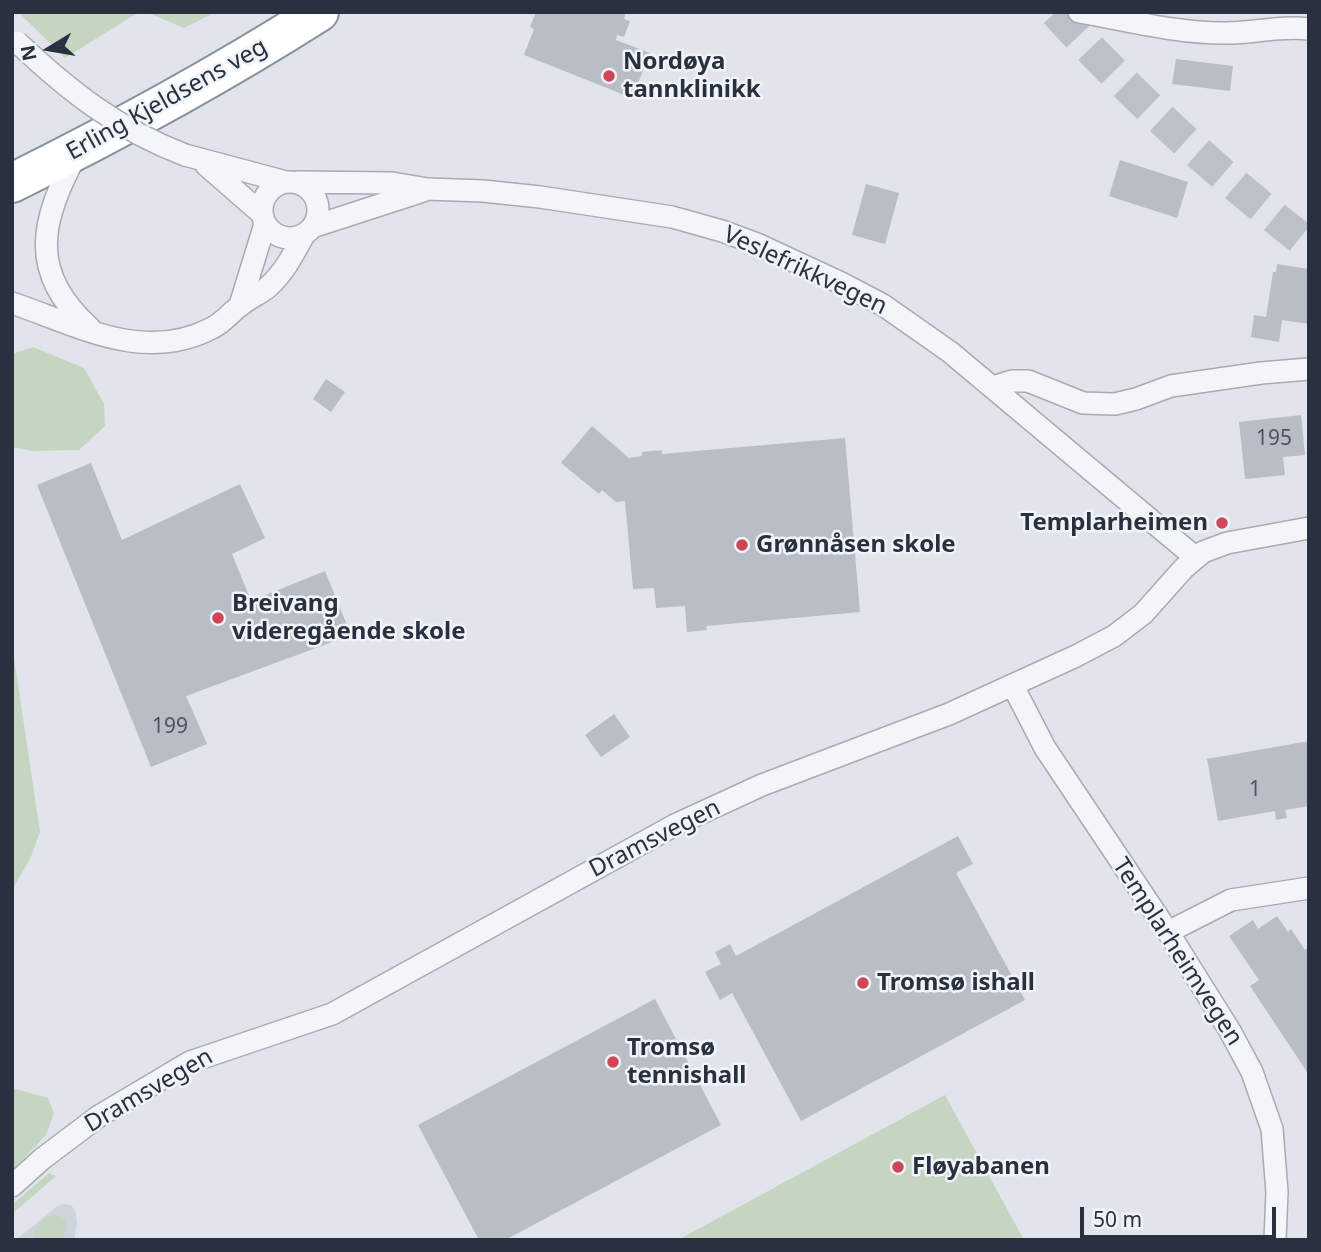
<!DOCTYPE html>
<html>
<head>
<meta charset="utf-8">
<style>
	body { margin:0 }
	#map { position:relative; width:1321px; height:1252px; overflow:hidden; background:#e1e4ea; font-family:"Noto Sans",sans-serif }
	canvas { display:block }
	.frame { position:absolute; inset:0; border:14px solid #293141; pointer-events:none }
	.north { position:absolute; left:14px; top:14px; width:70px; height:70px; -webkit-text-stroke:5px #f0f3f7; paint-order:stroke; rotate:259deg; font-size:19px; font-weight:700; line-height:28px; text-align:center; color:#293141 }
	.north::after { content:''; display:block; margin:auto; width:24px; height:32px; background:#293141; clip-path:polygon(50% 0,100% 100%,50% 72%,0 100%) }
	.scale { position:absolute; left:1080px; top:1207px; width:196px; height:32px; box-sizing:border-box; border:4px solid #293141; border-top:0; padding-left:9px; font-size:21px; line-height:24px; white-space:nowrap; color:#293141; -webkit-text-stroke:5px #f0f3f7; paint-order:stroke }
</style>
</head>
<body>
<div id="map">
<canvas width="1321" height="1252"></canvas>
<div class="frame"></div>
<div class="north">N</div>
<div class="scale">50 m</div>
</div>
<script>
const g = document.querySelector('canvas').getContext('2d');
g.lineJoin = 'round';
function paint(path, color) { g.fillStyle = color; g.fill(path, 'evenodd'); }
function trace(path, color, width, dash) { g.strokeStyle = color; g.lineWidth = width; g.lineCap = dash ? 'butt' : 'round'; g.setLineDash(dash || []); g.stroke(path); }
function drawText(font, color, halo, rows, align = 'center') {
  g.font = font + ' "Noto Sans",sans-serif'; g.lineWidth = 5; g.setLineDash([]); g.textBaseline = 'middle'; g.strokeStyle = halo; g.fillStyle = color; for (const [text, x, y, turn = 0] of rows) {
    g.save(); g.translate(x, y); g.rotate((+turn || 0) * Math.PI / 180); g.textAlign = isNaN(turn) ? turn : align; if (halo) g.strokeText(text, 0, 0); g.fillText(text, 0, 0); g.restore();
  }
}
paint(new Path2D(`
	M 64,1204 L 71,1205 L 75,1210 L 77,1223 L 74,1240 L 16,1240 L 56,1207 Z`), '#cfd3dc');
paint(new Path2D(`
	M 18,12 L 139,12 L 65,58 Z
	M 146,12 L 216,12 L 184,28 Z
	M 33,347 L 84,368 L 104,404 L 105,426 L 79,450 L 32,451 L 12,447 L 12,354 Z
	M 12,644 L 40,832 L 30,859 L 12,890 Z
	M 12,1088 L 48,1098 L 54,1113 L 46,1135 L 12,1171 Z
	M 945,1095 L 1024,1240 L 678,1240 Z
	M 49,1173 L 56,1176 L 12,1214 L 12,1205 Z
	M 54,1214 L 64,1219 L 67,1227 L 62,1240 L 36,1240 L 33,1233 L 42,1220 Z`), '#c6d4c2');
paint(new Path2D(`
	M 536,12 L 626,12 L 624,19 L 630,21 L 624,37 L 617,35 L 616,40 L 650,53 L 632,98 L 524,55 L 534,29 L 530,27 Z
	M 1176,59 L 1233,66 L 1230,91 L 1172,84 Z
	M 1120,160 L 1188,182 L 1177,218 L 1109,196 Z
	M 866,184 L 899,193 L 885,244 L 852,235 Z
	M 1277,264 L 1309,269 L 1309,324 L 1282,320 L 1279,342 L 1251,337 L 1254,315 L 1266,317 L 1273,272 L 1276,272 Z
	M 326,379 L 345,392 L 331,412 L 313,399 Z
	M 1301,415 L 1305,455 L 1283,457 L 1285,475 L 1245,479 L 1239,422 Z
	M 592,426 L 629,458 L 642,456 L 642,452 L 662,450 L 662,454 L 845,438 L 860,612 L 706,626 L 707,630 L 687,632 L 685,606 L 656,608 L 654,588 L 633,589 L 625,501 L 616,502 L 602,490 L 599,494 L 561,463 Z
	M 91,463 L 122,540 L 240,484 L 265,538 L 232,554 L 251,601 L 325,571 L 351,635 L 186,696 L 207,744 L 151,767 L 37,485 Z
	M 614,714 L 630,737 L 601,757 L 585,735 Z
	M 1309,741 L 1309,806 L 1285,810 L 1287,818 L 1276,820 L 1275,811 L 1218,821 L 1207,759 Z
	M 958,836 L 973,864 L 956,873 L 1025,1000 L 801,1121 L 732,993 L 720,1000 L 705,972 L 721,964 L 715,952 L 730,944 L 736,956 Z
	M 1277,916 L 1288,932 L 1291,929 L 1305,950 L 1309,948 L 1309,1075 L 1250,986 L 1259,980 L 1229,936 L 1253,920 L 1258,929 Z
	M 655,999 L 721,1125 L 505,1240 L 479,1240 L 418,1125 Z`), '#b8bdc6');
trace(new Path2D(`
	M 1056,12 C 1133,97 1218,174 1309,245`), '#bcc0c8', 33, [33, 17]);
const street = new Path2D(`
	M 1079,12 C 1126,20 1175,33 1223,33 C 1252,34 1279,25 1309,29
	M 77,153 C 41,220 27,272 90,328
	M 185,155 L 286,182
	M 206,165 L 261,213
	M262 210a28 28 0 1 1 56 0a28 28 0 1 1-56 0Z
	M 297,182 L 392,183 L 428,189 L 483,191 L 540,197 L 672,217 L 722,231 L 757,244 L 841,283 L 883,305 L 950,352 L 1196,558
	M 312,227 L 423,191
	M 12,303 C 77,325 144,364 212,328 C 223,323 231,312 241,305 C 249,298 260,294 268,287 C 284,273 294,253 304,235
	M 240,305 L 265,224
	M 993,387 L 1012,381 L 1028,381 L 1083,403 L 1115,404 L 1136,399 L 1171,386 L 1261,373 L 1309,369
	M 1013,686 L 1045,748 L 1168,932 L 1230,1031 L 1252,1072 L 1272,1129 L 1277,1192 L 1275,1240
	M 1168,932 L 1231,900 L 1309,888
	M 12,1186 L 42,1159 L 99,1116 L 190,1062 L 332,1014 L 675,825 L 762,785 L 949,714 L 1076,656 L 1114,636 L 1143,614 L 1184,568 L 1203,552 L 1227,543 L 1309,528`);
const highway = new Path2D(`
	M 12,183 C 117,131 220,75 319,12`);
trace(street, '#a6abb4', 24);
trace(highway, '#8891a0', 42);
trace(street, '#f4f5f8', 21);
trace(highway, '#fff', 38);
const streetBridge = new Path2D(`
	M 17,42 C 69,91 117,129 185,155`);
trace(streetBridge, '#a6abb4', 24, []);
trace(streetBridge, '#f4f5f8', 21);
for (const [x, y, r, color] of [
	[609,76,7,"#ce4658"],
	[1222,523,7,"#ce4658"],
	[742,545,7,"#ce4658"],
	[218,618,7,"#ce4658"],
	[863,983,7,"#ce4658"],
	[613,1062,7,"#ce4658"],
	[898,1167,7,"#ce4658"]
]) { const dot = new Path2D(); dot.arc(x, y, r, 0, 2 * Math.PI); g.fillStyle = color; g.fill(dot); trace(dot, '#f0f3f7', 2.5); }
drawText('21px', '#4d5462', null, [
	["195",1274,439],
	["199",170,727],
	["1",1255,790]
]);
drawText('bold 24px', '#293141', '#f0f3f7', [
	["Nordøya",623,62],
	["tannklinikk",623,90],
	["Templarheimen",1208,523,"right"],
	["Grønnåsen skole",756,545],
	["Breivang",232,604],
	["videregående skole",232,632],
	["Tromsø ishall",877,983],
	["Tromsø",627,1048],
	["tennishall",627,1076],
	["Fløyabanen",912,1167]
], 'left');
drawText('24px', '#293141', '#f0f3f7', [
	["Erling Kjeldsens veg",167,100,-29],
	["Veslefrikkvegen",805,271,25],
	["Dramsvegen",655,839,-27],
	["Templarheimvegen",1177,952,57],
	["Dramsvegen",149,1091,-30]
]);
</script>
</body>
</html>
